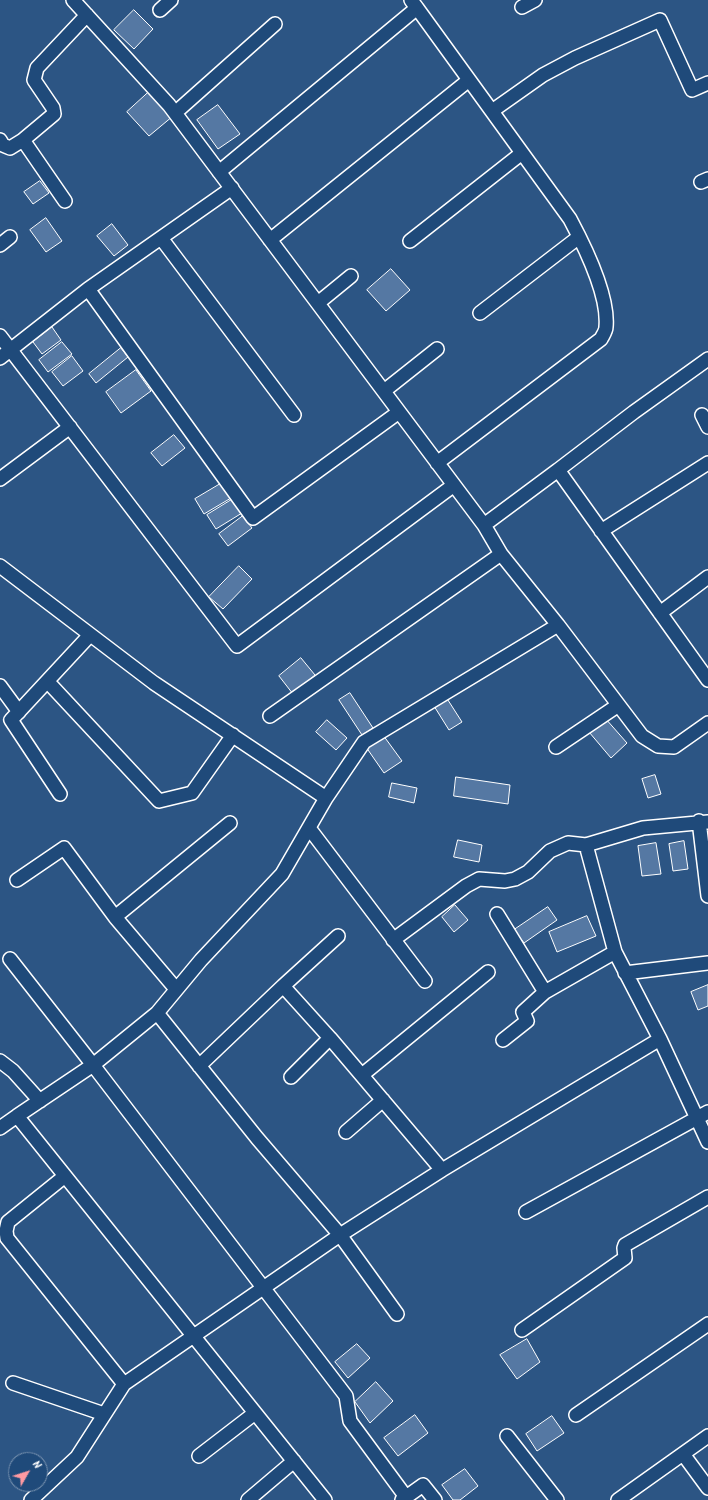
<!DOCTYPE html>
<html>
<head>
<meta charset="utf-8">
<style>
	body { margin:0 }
	#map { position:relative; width:708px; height:1500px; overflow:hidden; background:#2c5584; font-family:Kalam,sans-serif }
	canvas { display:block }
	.north { position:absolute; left:8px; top:1452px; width:40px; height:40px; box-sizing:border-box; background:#1f4a7a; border:1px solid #7992af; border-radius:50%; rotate:51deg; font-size:11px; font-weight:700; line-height:16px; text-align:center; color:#fff }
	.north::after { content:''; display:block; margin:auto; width:14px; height:18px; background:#ff9aa2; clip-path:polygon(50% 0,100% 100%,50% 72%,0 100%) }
</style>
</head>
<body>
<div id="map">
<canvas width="708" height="1500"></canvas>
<div class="north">N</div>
</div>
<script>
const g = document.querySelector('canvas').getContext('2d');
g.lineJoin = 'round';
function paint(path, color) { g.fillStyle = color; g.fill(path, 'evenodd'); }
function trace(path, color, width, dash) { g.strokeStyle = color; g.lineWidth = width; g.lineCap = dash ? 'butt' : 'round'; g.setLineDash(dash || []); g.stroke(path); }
const building = new Path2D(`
	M 134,10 L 153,29 L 134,49 L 114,30 Z
	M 150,91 L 173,116 L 149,136 L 127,112 Z
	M 218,105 L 240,134 L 218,149 L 197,120 Z
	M 40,181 L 49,193 L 33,204 L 24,192 Z
	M 46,218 L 62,241 L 46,252 L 30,230 Z
	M 112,224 L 128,245 L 114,256 L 97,236 Z
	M 391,269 L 410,290 L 386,311 L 367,290 Z
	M 52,327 L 61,340 L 42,354 L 33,342 Z
	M 62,342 L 72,354 L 48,372 L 39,360 Z
	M 121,348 L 128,357 L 96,383 L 89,374 Z
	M 72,356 L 83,371 L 63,386 L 52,372 Z
	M 136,370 L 151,391 L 121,413 L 106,392 Z
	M 174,435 L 185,448 L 162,466 L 151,453 Z
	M 222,483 L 231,498 L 204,514 L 195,499 Z
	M 233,499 L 242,513 L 216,529 L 207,515 Z
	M 243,516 L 252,528 L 228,546 L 219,534 Z
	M 239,566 L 252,579 L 223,609 L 209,597 Z
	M 301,658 L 315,675 L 293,694 L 279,676 Z
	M 350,693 L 373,728 L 362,735 L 339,700 Z
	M 446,697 L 462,722 L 449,730 L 434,706 Z
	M 605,718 L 627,743 L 611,758 L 589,732 Z
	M 327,720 L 347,738 L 336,750 L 316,732 Z
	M 383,735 L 402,761 L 384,773 L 366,747 Z
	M 655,775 L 661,794 L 648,798 L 642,779 Z
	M 456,777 L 510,785 L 508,804 L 454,796 Z
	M 392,783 L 417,788 L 414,803 L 389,797 Z
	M 458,840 L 482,845 L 479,862 L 454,857 Z
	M 684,841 L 688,869 L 673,871 L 669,844 Z
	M 656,843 L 661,874 L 642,876 L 638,846 Z
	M 455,905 L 468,920 L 454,932 L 442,917 Z
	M 548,907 L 557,920 L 524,943 L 514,930 Z
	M 587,916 L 596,936 L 557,952 L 549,932 Z
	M 708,985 L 708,1006 L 698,1010 L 691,992 Z
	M 527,1339 L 540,1362 L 517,1379 L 500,1355 Z
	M 357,1344 L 370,1358 L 348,1378 L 335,1362 Z
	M 376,1382 L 393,1401 L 370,1423 L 355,1402 Z
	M 415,1415 L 428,1433 L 398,1456 L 384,1438 Z
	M 552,1416 L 564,1433 L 537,1451 L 526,1434 Z
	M 465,1469 L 478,1486 L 460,1500 L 453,1500 L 442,1485 Z`);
paint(building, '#5578a3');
trace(building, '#fff', 1);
const street = new Path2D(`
	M 73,0 L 169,105 L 484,525 L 558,470 L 708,680
	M 522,7 L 535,0
	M 417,8 L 570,219 C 585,247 609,295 606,327 C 606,331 603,335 601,339 L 437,463
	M 160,10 L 171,0
	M 492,111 L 543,75 L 575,58 L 660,20 L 692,90 L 708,83
	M 175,113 L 275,24
	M 0,140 L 3,145 L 10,148 L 23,140
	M 219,172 L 417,8 L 411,0
	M 701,182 L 708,179
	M 232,188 L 88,289 L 253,518 L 399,412
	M 65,201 L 23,140 L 54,114 L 53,108 L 34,80 L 37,68 L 87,15
	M 161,238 L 294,415
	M 270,240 L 469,80
	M 410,241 L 522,153
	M 0,245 L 10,237
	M 318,303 L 351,276
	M 480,313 L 579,237
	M 0,336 L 237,646 L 454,485
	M 0,358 L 88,289
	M 384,391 L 437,349
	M 702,415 L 708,427
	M 558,470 L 634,412 L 708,359
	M 0,479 L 70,427
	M 484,525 L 501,554 L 558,625 L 642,736 L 658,746 L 674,747 L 708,723
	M 601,531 L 708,463
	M 0,566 L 154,683 L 326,798
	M 660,613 L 708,577
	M 48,682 L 159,801 L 192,793 L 233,735
	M 0,686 L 19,712
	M 270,716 L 501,554
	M 556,747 L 617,706
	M 60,794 L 11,720 L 90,635
	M 699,821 L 708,896
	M 309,828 L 425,981
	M 586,845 L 615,952 L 660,1039 L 708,1142
	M 17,880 L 64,848 L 115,917 L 176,989
	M 497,914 L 545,992 L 523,1012 L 527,1021 L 503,1040
	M 115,917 L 230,823
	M 393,940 L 466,886 L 479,879 L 505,881 L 515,879 L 528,872 L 550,851 L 568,843 L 586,845 L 643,828 L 708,822
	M 10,959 L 93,1065 L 157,1013 L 257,1138 L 340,1235 L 397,1314
	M 625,973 L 708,963
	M 283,986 L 330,1038 L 442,1170
	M 545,992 L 615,952
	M 157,1013 L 201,960 L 282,874 L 326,798 L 364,742 L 558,625
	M 0,1061 L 13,1071 L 40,1101
	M 199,1066 L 283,986 L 338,936
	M 362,1075 L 488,972
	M 291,1077 L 330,1038
	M 17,1116 L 93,1065 L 346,1396 L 350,1421 L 406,1497
	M 0,1128 L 17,1116 L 325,1500
	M 346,1132 L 383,1100
	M 65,1176 L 8,1222 L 6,1231 L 7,1238 L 124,1384
	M 526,1212 L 708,1112
	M 522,1330 L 625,1258 L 624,1248 L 625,1245 L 708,1197
	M 13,1383 L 104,1414
	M 576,1415 L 708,1324
	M 507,1436 L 557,1500
	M 683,1454 L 708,1488
	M 199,1456 L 255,1413
	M 31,1500 L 77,1457 L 124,1384 L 340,1235 L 442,1170 L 660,1039
	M 248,1500 L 294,1461
	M 402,1500 L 423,1485 L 435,1500
	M 618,1500 L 708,1436`);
trace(street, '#fff', 16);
trace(street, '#1f4a7a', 13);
</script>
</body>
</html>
